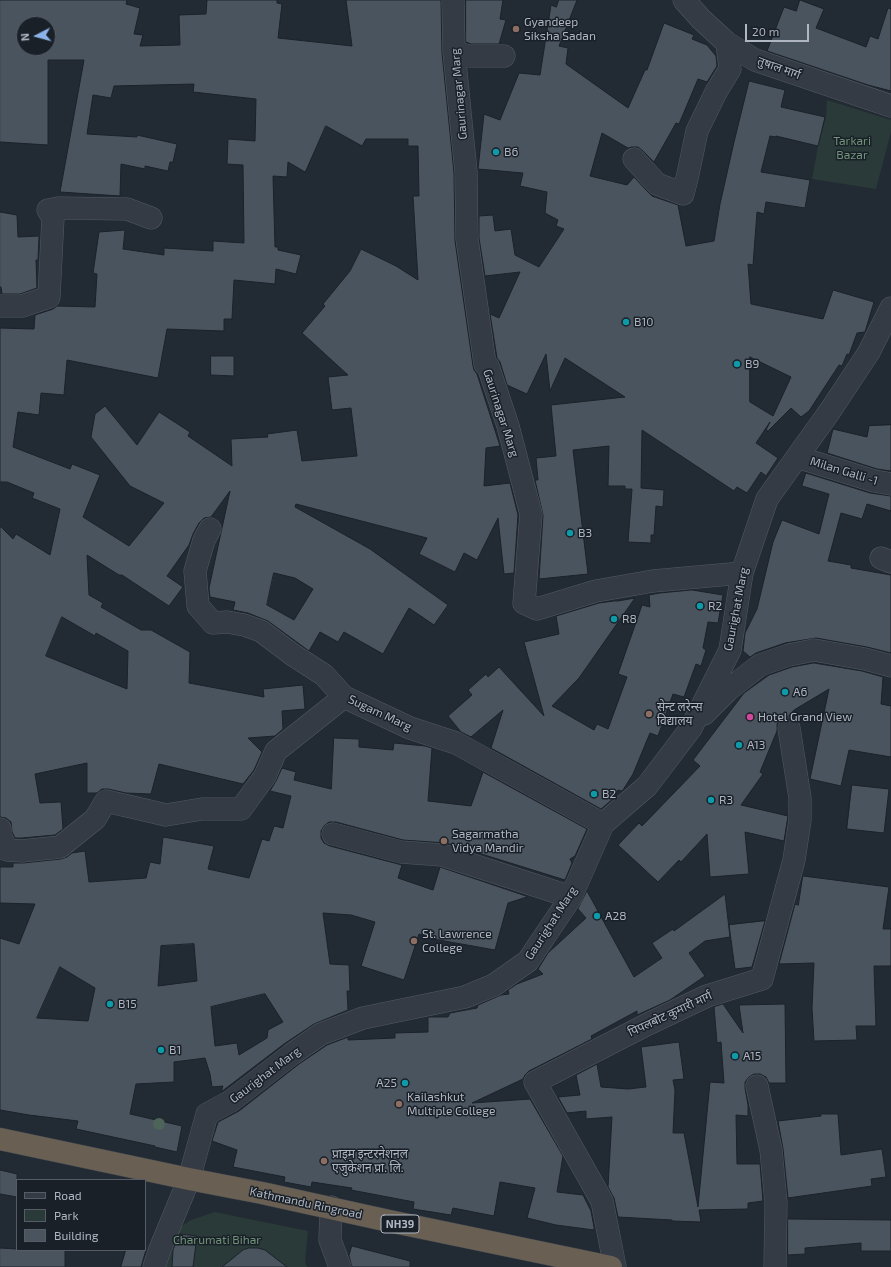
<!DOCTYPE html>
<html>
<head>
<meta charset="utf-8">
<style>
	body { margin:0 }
	#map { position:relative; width:891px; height:1267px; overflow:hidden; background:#222a33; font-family:"Exo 2",sans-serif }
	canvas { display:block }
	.legend { position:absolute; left:16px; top:1179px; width:130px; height:72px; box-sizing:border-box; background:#1a2028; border:1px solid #565c65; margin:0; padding:5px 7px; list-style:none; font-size:12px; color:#afb6c1 }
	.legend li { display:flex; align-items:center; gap:8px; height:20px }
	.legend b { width:20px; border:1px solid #565c65 }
	.north { position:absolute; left:16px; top:16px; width:40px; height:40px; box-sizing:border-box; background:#1a2028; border:1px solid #565c65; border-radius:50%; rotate:264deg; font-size:11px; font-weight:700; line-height:16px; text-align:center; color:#afb6c1 }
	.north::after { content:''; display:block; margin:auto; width:14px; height:18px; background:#8cb3e9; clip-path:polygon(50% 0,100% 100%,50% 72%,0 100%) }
	.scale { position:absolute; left:745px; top:24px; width:64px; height:18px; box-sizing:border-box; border:2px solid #afb6c1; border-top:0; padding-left:5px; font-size:12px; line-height:14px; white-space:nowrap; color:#afb6c1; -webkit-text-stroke:3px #1a2028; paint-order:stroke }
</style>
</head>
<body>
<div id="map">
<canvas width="891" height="1267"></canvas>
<ul class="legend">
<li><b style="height:5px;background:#353b44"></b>Road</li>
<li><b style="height:11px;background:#293a39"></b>Park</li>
<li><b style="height:11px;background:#4a545f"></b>Building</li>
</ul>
<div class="north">N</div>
<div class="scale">20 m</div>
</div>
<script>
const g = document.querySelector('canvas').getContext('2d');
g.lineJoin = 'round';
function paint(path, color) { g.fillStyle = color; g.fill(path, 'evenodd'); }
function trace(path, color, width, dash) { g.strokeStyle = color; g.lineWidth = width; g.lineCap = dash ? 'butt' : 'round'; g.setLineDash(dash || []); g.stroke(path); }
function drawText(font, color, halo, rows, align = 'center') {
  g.font = font + ' "Exo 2","Noto Sans Devanagari",sans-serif'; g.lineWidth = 3; g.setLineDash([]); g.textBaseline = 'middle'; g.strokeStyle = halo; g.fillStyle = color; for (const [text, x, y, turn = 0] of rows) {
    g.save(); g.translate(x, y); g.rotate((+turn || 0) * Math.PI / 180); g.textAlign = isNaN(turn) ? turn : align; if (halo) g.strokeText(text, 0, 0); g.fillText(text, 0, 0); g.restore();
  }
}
paint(new Path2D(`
	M 827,100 L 891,120 L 891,132 L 876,189 L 812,179 L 818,146 L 826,117 Z
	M 215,1212 L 308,1231 L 305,1263 L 308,1267 L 166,1267 L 179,1228 L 191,1220 Z`), '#293a39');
const building = new Path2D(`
	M 0,0 L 127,0 L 126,4 L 140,8 L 134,34 L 143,35 L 140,46 L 180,45 L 179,15 L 206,14 L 207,0 L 277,0 L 277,3 L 282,4 L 278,38 L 352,46 L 346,0 L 441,0 L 442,53 L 454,173 L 455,241 L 473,366 L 474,370 L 477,374 L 500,446 L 486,448 L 484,486 L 510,483 L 518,515 L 514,573 L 504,574 L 498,518 L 477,560 L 464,553 L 455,572 L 419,554 L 427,538 L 296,504 L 295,507 L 370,549 L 448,605 L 434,625 L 409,608 L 383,654 L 344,632 L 338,642 L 320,632 L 309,651 L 268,621 L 248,613 L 233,610 L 235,602 L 210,597 L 209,588 L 230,491 L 211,517 L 204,518 L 199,523 L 193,534 L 189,545 L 167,576 L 183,587 L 169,606 L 122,575 L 119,575 L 87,555 L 89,595 L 103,603 L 101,607 L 141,630 L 151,630 L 190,652 L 189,683 L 264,697 L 263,689 L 303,685 L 305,709 L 282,711 L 283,729 L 275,736 L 248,738 L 262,752 L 254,770 L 243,784 L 159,764 L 151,794 L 126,793 L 108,789 L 102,789 L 97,793 L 87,793 L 87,763 L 35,774 L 40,803 L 61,802 L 63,829 L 55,835 L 22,838 L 15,838 L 12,832 L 11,822 L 6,818 L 0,817 L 0,526 L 13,539 L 16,534 L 50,555 L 60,509 L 32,498 L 34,493 L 7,482 L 0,482 L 0,328 L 34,329 L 35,315 L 53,309 L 57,306 L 95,307 L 97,274 L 93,273 L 99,232 L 125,230 L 123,249 L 164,255 L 164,248 L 213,251 L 213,241 L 244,243 L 243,165 L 227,164 L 228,139 L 255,141 L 256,99 L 193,92 L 194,84 L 114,86 L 111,98 L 93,95 L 87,134 L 137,137 L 137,135 L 177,144 L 173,162 L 170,162 L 168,171 L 145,166 L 145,169 L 121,164 L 120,196 L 60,192 L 84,60 L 48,60 L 48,145 L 0,142 ZM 24,24 L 48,24 L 48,48 L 24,48 ZM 326,126 L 362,146 L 366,139 L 408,139 L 408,146 L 418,146 L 419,196 L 413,196 L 418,280 L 396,266 L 361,249 L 350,271 L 323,304 L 325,306 L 302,333 L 348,375 L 328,377 L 332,410 L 351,408 L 357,456 L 302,461 L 297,430 L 267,434 L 268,437 L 231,439 L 232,466 L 188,436 L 190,432 L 159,412 L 137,445 L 105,406 L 95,414 L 91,437 L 130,486 L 164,503 L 129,546 L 83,517 L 100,475 L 72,464 L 70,469 L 13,447 L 18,412 L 39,415 L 41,393 L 64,395 L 67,360 L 158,378 L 167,329 L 224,331 L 224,319 L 232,319 L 234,280 L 275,284 L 276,269 L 296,274 L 301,255 L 278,250 L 278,247 L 275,247 L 273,176 L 287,177 L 288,162 L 305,172 ZM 274,573 L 295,578 L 313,589 L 294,620 L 267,605 ZM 62,617 L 95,636 L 96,633 L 128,651 L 127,689 L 46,656 Z
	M 466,0 L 503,0 L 500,19 L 506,20 L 499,44 L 471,44 L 466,42 Z
	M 559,0 L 577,0 L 559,46 L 568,48 L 566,64 L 628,108 L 645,70 L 647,70 L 664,23 L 694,35 L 692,39 L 707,45 L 716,56 L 717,66 L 707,82 L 698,79 L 679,124 L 676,123 L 654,162 L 643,151 L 638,147 L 632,147 L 628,148 L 602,133 L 590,176 L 627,185 L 634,177 L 648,192 L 652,196 L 678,205 L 686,246 L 714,241 L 720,204 L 734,142 L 749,81 L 785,90 L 781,107 L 825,117 L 818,146 L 776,136 L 776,137 L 770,136 L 761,172 L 810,180 L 805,208 L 766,202 L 764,214 L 757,212 L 753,265 L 748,264 L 751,304 L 823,319 L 833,290 L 874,302 L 865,332 L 857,333 L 849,355 L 847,354 L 842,366 L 839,365 L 809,411 L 801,417 L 791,408 L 768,431 L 766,430 L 770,422 L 756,443 L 778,458 L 766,476 L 761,472 L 747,493 L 737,487 L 734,491 L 642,430 L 641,488 L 664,490 L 663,507 L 656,506 L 654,535 L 651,535 L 651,543 L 628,542 L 632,489 L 625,489 L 625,486 L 608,486 L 609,446 L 573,450 L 588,574 L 539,579 L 543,515 L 535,480 L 538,480 L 536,458 L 556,456 L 551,405 L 625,397 L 565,358 L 550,391 L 546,354 L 527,394 L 507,385 L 500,362 L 497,358 L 490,314 L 499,318 L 520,272 L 485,276 L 479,238 L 479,216 L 493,215 L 495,231 L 511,229 L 515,255 L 539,267 L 564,229 L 556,226 L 558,220 L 545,213 L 547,192 L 520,186 L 523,173 L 478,169 L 484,114 L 500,120 L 519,73 L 540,75 L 551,5 L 556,7 ZM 750,357 L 791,377 L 773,416 L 750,402 Z
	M 800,0 L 824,9 L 816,28 L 866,47 L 870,36 L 878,39 L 888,8 L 891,9 L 891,91 L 868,85 L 767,51 L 784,7 L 796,11 Z
	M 0,212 L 17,215 L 18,237 L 39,236 L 38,260 L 36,260 L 37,288 L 20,294 L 2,294 L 1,287 L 0,287 Z
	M 211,356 L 234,356 L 234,376 L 211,375 Z
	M 891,425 L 891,471 L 877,469 L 827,453 L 833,429 L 867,437 L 869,426 Z
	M 806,473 L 870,493 L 891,496 L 891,511 L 867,504 L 862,519 L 841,513 L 828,561 L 851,565 L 851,568 L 891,575 L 891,653 L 867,647 L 816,638 L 785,643 L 756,653 L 750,657 L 743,651 L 745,633 L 757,609 L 773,542 L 782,520 L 819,534 L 829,494 L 802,486 Z
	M 692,590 L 723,595 L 718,623 L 708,622 L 703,648 L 706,650 L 701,666 L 696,664 L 684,697 L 673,694 L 658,736 L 650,733 L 633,774 L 623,790 L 622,791 L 618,790 L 614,798 L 601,809 L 491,748 L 503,710 L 471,737 L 461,732 L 448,716 L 472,695 L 468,690 L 486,674 L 488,677 L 499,667 L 544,716 L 524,642 L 559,634 L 556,616 L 599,603 L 614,601 L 618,601 L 635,598 L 579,678 L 552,706 L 594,730 L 597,724 L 608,729 L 627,677 L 618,674 L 642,605 L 650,607 L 649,595 L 660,593 Z
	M 814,663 L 862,671 L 883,677 L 881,704 L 891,706 L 891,757 L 849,750 L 841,786 L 810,779 L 829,689 L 794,710 L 789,716 L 781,719 L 777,724 L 777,731 L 760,772 L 763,774 L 741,805 L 788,816 L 784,841 L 745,832 L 749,874 L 710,877 L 707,834 L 681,862 L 679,860 L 658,882 L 618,845 L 639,823 L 642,826 L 700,766 L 693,760 L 744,693 L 769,675 L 792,667 Z
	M 334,738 L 359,739 L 359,747 L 393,750 L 394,743 L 425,746 L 432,748 L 428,801 L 471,806 L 483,772 L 587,829 L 575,856 L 570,859 L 572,863 L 565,880 L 446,843 L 403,840 L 336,822 L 329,822 L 324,826 L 321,831 L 321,838 L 324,843 L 330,846 L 402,865 L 398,878 L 433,890 L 440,867 L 526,896 L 527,897 L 508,903 L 495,950 L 439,940 L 419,934 L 404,980 L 361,966 L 375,922 L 351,915 L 323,913 L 330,964 L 349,965 L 350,991 L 347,991 L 348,1010 L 314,1024 L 284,1044 L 221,1092 L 223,1086 L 212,1087 L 210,1074 L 205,1058 L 174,1062 L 174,1082 L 136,1084 L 130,1114 L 182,1126 L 177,1152 L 155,1147 L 155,1146 L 76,1129 L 78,1121 L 29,1115 L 0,1110 L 0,938 L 19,944 L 35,904 L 0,903 L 0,867 L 13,867 L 13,863 L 23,863 L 61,859 L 67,857 L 72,853 L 85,851 L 89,882 L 146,878 L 150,862 L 160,864 L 163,837 L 214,846 L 208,869 L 249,878 L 262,839 L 269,841 L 274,826 L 283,828 L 291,796 L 270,791 L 276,781 L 282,768 L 296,772 L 294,780 L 331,789 ZM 194,944 L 197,981 L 158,986 L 161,946 ZM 60,967 L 95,988 L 88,1021 L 37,1018 ZM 265,994 L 283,1022 L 268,1030 L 267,1038 L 239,1055 L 237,1043 L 215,1046 L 211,1007 Z
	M 852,785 L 889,789 L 884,833 L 847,829 Z
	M 803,876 L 889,887 L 883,929 L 891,929 L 891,966 L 874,966 L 876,1026 L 856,1026 L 857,1040 L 814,1041 L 812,1008 L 814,963 L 779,964 L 795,904 L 798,905 Z
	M 587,891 L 634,977 L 662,958 L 652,943 L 673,929 L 674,931 L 725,894 L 730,937 L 705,941 L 689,953 L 705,976 L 670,1000 L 637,1015 L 637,1011 L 591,1036 L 592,1039 L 529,1071 L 525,1075 L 523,1079 L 472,1103 L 530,1099 L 563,1156 L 557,1192 L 583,1195 L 591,1211 L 594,1227 L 594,1230 L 556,1225 L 527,1218 L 535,1188 L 500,1182 L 494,1216 L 453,1208 L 451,1215 L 413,1209 L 414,1202 L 351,1190 L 352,1188 L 312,1182 L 311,1187 L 284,1182 L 285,1177 L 233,1167 L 237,1150 L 212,1141 L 218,1122 L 239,1111 L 299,1064 L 327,1045 L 348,1037 L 348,1040 L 395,1038 L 395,1033 L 428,1032 L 428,1017 L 448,1017 L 450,1013 L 477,1008 L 478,1005 L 501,995 L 509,994 L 508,990 L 517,984 L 543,974 L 538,969 L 548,953 L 586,918 L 578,909 Z
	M 765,921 L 752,967 L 735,969 L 729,925 Z
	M 723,1004 L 743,1033 L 739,1005 L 785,1004 L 786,1083 L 769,1083 L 766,1077 L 760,1074 L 754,1074 L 749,1077 L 745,1082 L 745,1088 L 748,1105 L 748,1116 L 736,1115 L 737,1164 L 760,1164 L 763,1201 L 748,1203 L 748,1209 L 699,1210 L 701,1222 L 672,1221 L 672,1220 L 618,1217 L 614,1198 L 608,1187 L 612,1117 L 586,1119 L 586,1111 L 567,1113 L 558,1097 L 580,1095 L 576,1075 L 597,1064 L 601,1087 L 628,1089 L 646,1087 L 641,1047 L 679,1042 L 684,1079 L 673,1080 L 675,1090 L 673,1133 L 684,1133 L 698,1207 L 710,1082 L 724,1083 L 721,1042 L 717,1043 L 714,1007 Z
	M 820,1114 L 838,1114 L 841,1155 L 882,1149 L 886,1177 L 871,1179 L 872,1186 L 788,1198 L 783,1149 L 778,1121 L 821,1116 Z
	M 0,1170 L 17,1174 L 17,1197 L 0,1194 Z
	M 788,1219 L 891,1220 L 891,1251 L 861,1251 L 861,1243 L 805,1248 L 805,1254 L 788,1255 Z
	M 180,1234 L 197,1236 L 193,1267 L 172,1267 L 173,1250 Z
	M 352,1246 L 410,1261 L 410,1267 L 352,1267 L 349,1256 Z
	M 0,1248 L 17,1249 L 17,1250 L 65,1250 L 65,1267 L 0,1267 Z
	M 249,1248 L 258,1248 L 265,1250 L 287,1267 L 222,1267 L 243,1250 Z
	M 126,1250 L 146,1250 L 141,1267 L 121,1267 Z`);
paint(building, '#4a545f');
trace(building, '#1c222a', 1);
const minor = new Path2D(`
	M 453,0 L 454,52 L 466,172 L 467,239 L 485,364 L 488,366 L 508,426 L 531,514 L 524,603 L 537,609 L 596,591 L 653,581 L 742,573
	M 684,0 L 701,19 L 727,43 L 755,60 L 891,106
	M 454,52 L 469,56 L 504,56
	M 634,159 L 657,184 L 683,194 L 688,174 L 697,131 L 716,92 L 730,69 L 727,43
	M 0,306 L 22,306 L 49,297 L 53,218 L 48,210 L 58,208 L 127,209 L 151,218
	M 797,457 L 874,481 L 891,484
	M 210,529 L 204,540 L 195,571 L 198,606 L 213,623 L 227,622 L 244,625 L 261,631 L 293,655 L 324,675 L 344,697 L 410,728 L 456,743 L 603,824
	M 881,558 L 891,562
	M 704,714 L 728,690 L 760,665 L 789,655 L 814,650 L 865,659 L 891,666
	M 0,829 L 0,835 L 7,850 L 22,851 L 60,847 L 95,819 L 106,801 L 166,815 L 202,809 L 241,809 L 265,776 L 276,751 L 344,697
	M 333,834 L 401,852 L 442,855 L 571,897
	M 757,1086 L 771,1150 L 776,1203 L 775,1267
	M 331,1207 L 330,1240 L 340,1267
	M 154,1267 L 160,1249 L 189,1179 L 207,1114 L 231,1101 L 292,1054 L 321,1034 L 363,1018 L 465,997 L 494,985 L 528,961 L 571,897 L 603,824 L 647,786 L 691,728 L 730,650 L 742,573 L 767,499 L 830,411 L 869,352 L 891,308
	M 615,1267 L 602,1201 L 535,1082 L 648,1024 L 707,996 L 762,979 L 794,860 L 800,820 L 800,798 L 789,728`);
const highway = new Path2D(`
	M 0,1139 L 189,1179 L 262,1193 L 389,1221 L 611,1267`);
trace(minor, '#525962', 23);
trace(highway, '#3f464e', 23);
trace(minor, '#353b44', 22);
trace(highway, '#695f53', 22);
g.fillStyle = '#4d6459';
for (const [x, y] of [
	[159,1124]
]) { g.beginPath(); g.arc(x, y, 6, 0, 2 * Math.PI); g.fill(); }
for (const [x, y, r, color] of [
	[516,29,4,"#8d6e63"],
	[496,152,4,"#0f9aa8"],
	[626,322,4,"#0f9aa8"],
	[737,364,4,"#0f9aa8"],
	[570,533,4,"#0f9aa8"],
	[700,606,4,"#0f9aa8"],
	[614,619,4,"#0f9aa8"],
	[785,692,4,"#0f9aa8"],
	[649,714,4,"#8d6e63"],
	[750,717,4,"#d1479c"],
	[739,745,4,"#0f9aa8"],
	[594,794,4,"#0f9aa8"],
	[711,800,4,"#0f9aa8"],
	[444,841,4,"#8d6e63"],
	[597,916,4,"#0f9aa8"],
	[414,941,4,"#8d6e63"],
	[110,1004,4,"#0f9aa8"],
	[161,1050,4,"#0f9aa8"],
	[735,1056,4,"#0f9aa8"],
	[405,1083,4,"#0f9aa8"],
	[399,1104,4,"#8d6e63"],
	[324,1161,4,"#8d6e63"]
]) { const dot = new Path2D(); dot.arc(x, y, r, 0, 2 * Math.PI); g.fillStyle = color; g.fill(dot); trace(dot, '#1a2028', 1.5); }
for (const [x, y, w] of [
	[400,1224,38]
]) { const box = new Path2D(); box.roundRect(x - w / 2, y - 9, w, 18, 3); g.fillStyle = '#1a2028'; g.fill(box); trace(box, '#afb6c1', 1); }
drawText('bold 11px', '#afb6c1', null, [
	["NH39",400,1224]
]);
drawText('12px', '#afb6c1', '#1a2028', [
	["Gyandeep",524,22],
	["Siksha Sadan",524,36],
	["B6",504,152],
	["B10",634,322],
	["B9",745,364],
	["B3",578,533],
	["R2",708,606],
	["R8",622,619],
	["A6",793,692],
	["सेन्ट लरेन्स",657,707],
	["विद्यालय",657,721],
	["Hotel Grand View",758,717],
	["A13",747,745],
	["B2",602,794],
	["R3",719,800],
	["Sagarmatha",452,834],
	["Vidya Mandir",452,848],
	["A28",605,916],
	["St. Lawrence",422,934],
	["College",422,948],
	["B15",118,1004],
	["B1",169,1050],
	["A15",743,1056],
	["A25",397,1083,"right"],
	["Kailashkut",407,1097],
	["Multiple College",407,1111],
	["प्राइम इन्टरनेशनल",332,1154],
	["एजुकेशन प्रा. लि.",332,1168]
], 'left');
drawText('12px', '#afb6c1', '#1a2028', [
	["तुषाल मार्ग",779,68,20],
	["Gaurinagar Marg",459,94,-95],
	["Gaurinagar Marg",501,413,72],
	["Milan Galli -1",844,471,17],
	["Gaurighat Marg",736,609,-79],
	["Sugam Marg",380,713,25],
	["Gaurighat Marg",551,923,-57],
	["पिपलबोट कुमारी मार्ग",670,1014,-25],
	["Gaurighat Marg",265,1075,-37],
	["Kathmandu Ringroad",306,1203,12]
]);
drawText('12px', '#719478', '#1a2028', [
	["Tarkari",852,141],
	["Bazar",852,155],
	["Charumati Bihar",217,1240]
]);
</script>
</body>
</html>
